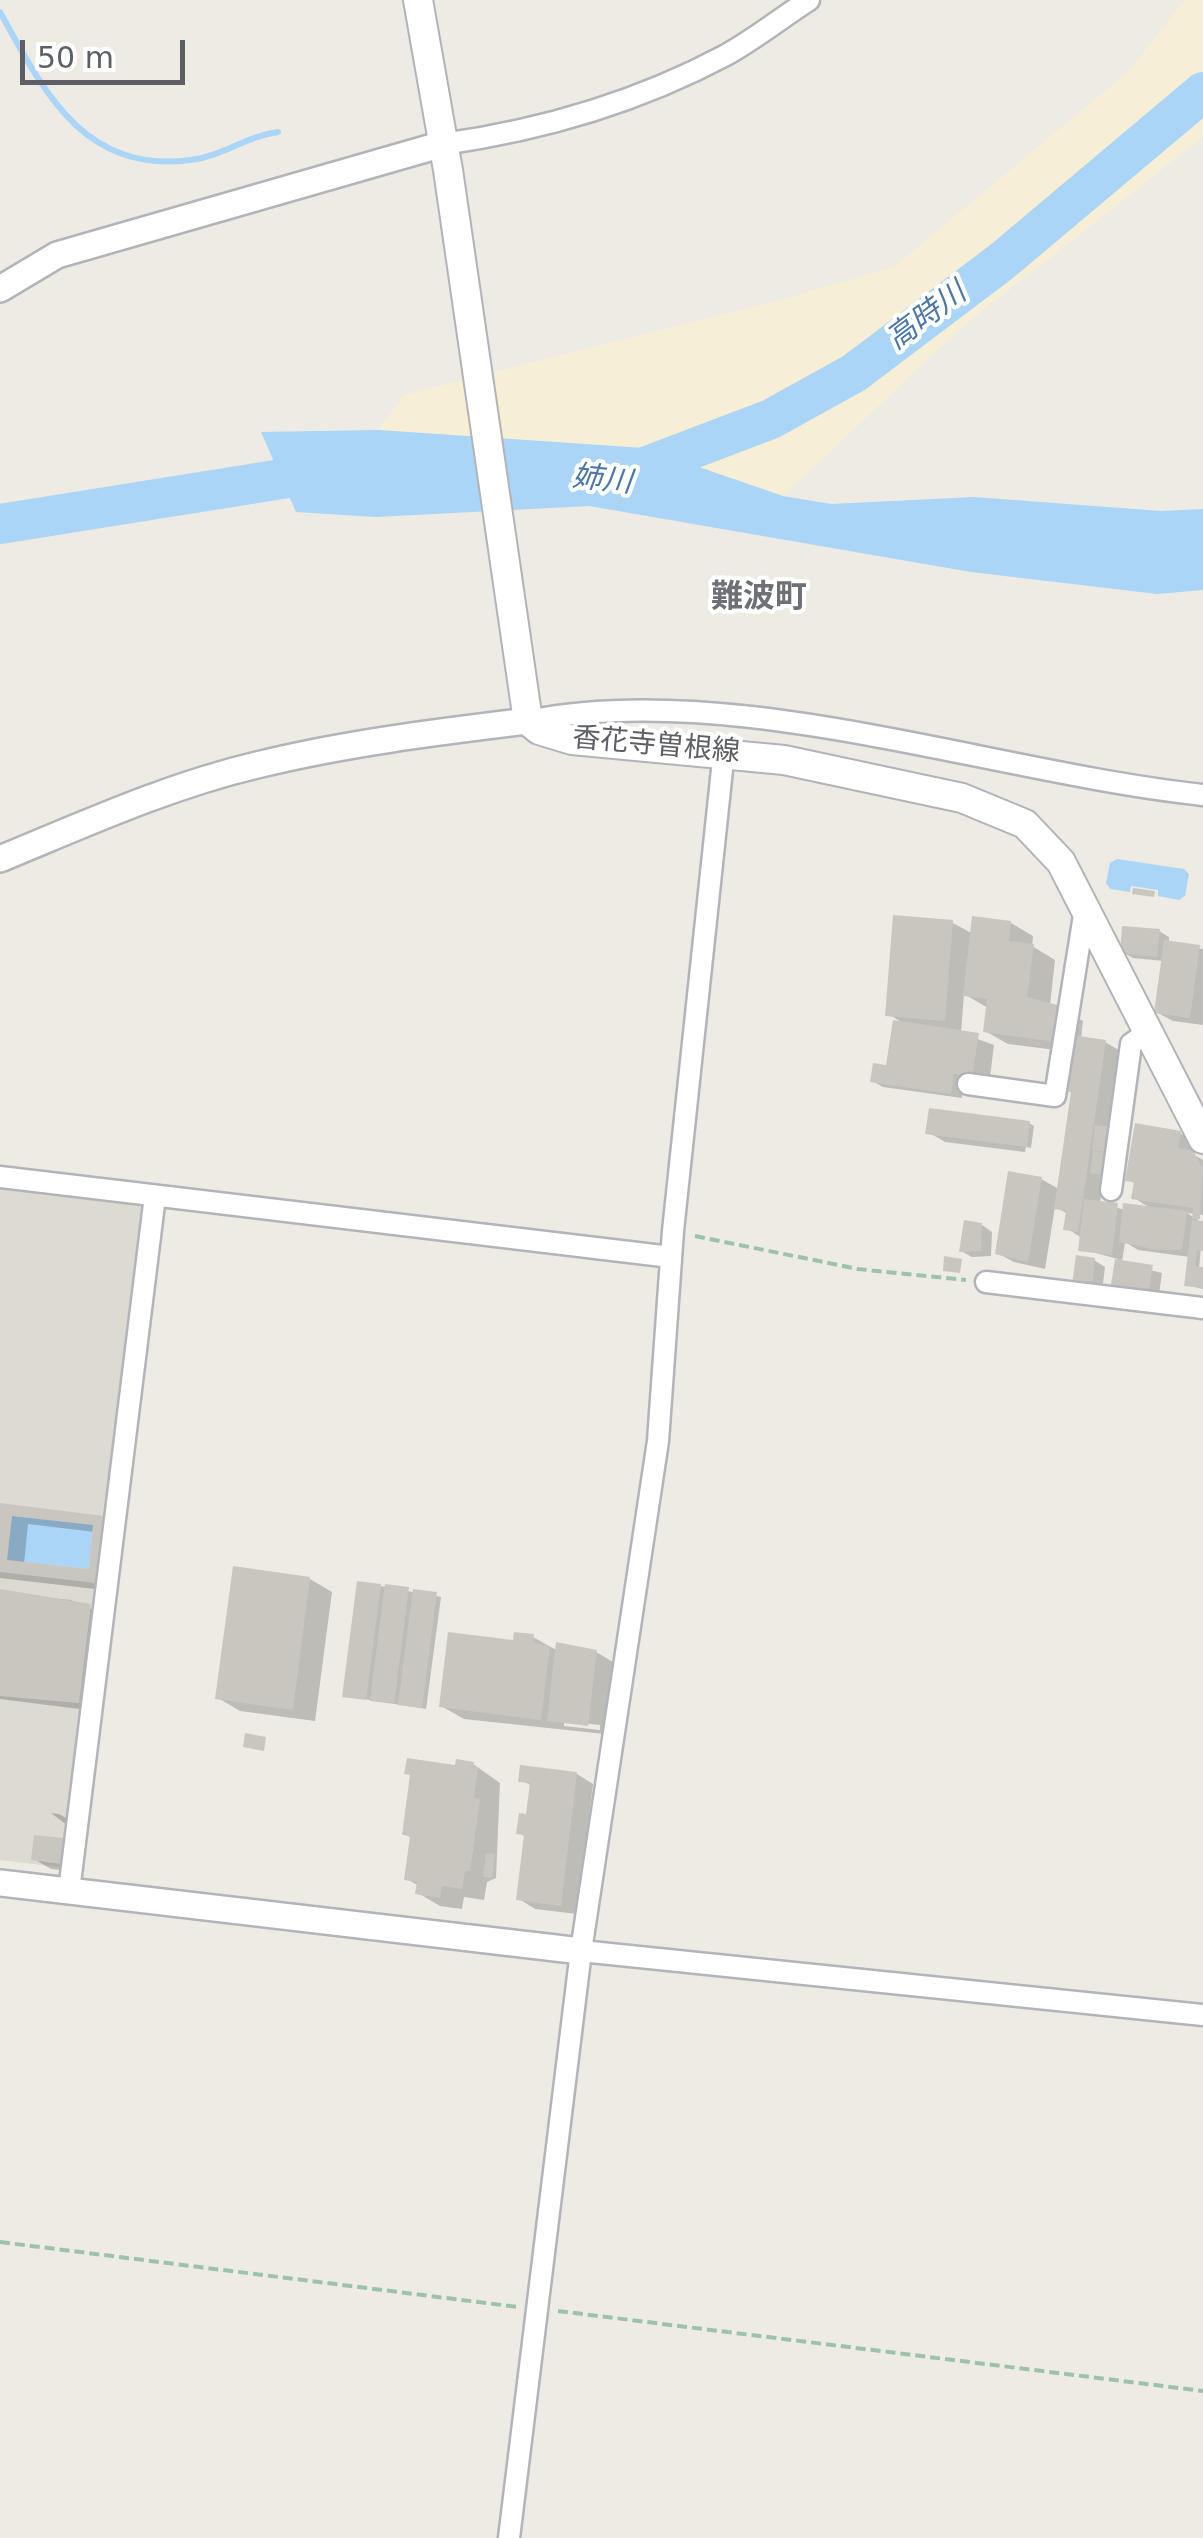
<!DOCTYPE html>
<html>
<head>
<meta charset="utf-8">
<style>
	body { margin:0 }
	#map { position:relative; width:1203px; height:2538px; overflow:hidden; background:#edebe4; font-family:"DejaVu Sans",sans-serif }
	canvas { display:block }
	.scale { position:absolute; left:20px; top:40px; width:165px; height:45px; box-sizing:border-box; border:5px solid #5c5f63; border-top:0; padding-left:12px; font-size:30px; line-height:35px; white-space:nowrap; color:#5c5f63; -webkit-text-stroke:8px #fff; paint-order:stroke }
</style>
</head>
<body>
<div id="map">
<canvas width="1203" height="2538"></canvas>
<div class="scale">50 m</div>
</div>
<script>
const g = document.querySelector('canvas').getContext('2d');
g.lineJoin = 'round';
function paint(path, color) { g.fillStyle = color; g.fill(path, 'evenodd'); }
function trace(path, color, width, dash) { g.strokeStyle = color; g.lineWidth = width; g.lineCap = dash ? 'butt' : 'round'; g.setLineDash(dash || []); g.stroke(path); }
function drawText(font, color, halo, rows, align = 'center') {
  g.font = font + ' "DejaVu Sans","Noto Sans JP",sans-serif'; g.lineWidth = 8; g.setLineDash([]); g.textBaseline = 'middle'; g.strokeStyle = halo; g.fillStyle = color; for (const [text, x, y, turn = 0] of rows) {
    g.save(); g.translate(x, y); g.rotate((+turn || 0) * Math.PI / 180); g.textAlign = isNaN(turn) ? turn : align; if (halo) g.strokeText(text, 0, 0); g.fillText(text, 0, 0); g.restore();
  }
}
paint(new Path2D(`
	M 0,1186 L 140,1201 L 148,1213 L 66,1868 L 0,1860 Z`), '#dddad2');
paint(new Path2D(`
	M 1185,0 L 1203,0 L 1203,137 L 961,328 L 783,496 L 644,448 L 379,430 L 404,395 L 777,301 L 894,267 L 1129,71 Z`), '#f7efd5');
paint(new Path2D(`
	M 379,430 L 644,448 L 783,496 L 831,504 L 974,497 L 1161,511 L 1203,509 L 1203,590 L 1157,594 L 971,572 L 589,506 L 376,517 L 296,512 L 261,432 Z
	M 1117,859 L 1184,869 L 1189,874 L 1185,896 L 1179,900 L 1158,896 L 1158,890 L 1131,886 L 1130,892 L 1110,889 L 1106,883 L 1110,863 Z
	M 12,1516 L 93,1525 L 89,1569 L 7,1560 Z`), '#aad5f7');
paint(new Path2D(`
	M 953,923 L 973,934 L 1011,923 L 1033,936 L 1032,946 L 1055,960 L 1050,1005 L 1083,1021 L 1081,1039 L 1105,1042 L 1122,1052 L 1100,1203 L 1125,1210 L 1152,1209 L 1134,1198 L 1136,1184 L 1128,1180 L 1180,1133 L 1197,1143 L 1194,1155 L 1203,1160 L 1203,1215 L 1187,1213 L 1203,1223 L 1199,1269 L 1203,1270 L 1203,1289 L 1187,1285 L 1190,1257 L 1138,1250 L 1125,1242 L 1122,1263 L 1162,1273 L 1158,1301 L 1113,1290 L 1118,1259 L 1081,1249 L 1082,1238 L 1066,1228 L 1068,1214 L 1055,1207 L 1045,1269 L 1014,1262 L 997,1253 L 1041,1179 L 1059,1189 L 1073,1093 L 1066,1089 L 1072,1052 L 1008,1044 L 985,1031 L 988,1008 L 964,994 L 961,1033 L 994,1045 L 989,1085 L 964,1081 L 962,1098 L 883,1087 L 872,1081 L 901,1069 L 905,1024 L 888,1014 Z
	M 1159,931 L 1169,937 L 1169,943 L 1203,949 L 1203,1025 L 1173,1021 L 1156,1012 L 1164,961 L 1133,958 L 1122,952 Z
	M 1029,1123 L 1034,1126 L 1031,1148 L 1026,1147 L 1025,1152 L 945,1142 L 928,1132 Z
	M 982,1225 L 992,1232 L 991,1256 L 972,1257 L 961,1251 Z
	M 1094,1260 L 1105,1267 L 1102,1292 L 1086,1290 Z
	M 0,1506 L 103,1518 L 119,1528 L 112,1591 L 0,1578 ZM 28,1524 L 95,1532 L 91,1571 L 24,1564 Z
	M 310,1579 L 332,1592 L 315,1721 L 240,1711 L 218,1698 Z
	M 380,1586 L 441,1597 L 426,1709 L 345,1696 Z
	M 0,1593 L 71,1600 L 106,1616 L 95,1711 L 0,1699 Z
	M 533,1637 L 558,1651 L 596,1652 L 613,1662 L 604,1734 L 464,1719 L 441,1706 L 515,1643 ZM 564,1721 L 600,1725 L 600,1730 L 564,1726 Z
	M 473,1764 L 500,1783 L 496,1878 L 487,1882 L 484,1900 L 464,1897 L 462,1909 L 440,1906 L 418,1893 L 419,1886 L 407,1879 L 412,1838 L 404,1834 L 457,1768 Z
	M 577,1774 L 593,1784 L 577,1914 L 535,1909 L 519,1899 L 526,1837 L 519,1833 L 529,1817 L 532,1786 L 521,1780 Z
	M 51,1813 L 59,1814 L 76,1824 L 67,1825 Z
	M 63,1841 L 80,1850 L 77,1872 L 51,1869 L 34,1859 Z`), '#0003');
trace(new Path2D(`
	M 0,12 C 44,92 84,174 191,160 C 223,156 247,136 278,132`), '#aad5f7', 6);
trace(new Path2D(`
	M 621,476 L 771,419 L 854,373 L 1001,262 L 1203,92
	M 0,524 L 332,471`), '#aad5f7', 40);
paint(new Path2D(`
	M 1133,888 L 1155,891 L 1154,897 L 1132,894 Z
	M 893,915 L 953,920 L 945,1021 L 885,1016 Z
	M 972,916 L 1011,921 L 1009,941 L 1034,944 L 1027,997 L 1061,1006 L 1057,1042 L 983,1032 L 987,999 L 963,996 Z
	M 1122,926 L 1160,929 L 1157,957 L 1120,953 Z
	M 1164,940 L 1200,945 L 1190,1018 L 1154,1013 Z
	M 893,1020 L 979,1033 L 972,1077 L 954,1074 L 951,1094 L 870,1082 L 873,1063 L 886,1065 Z
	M 1072,1035 L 1106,1040 L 1090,1150 L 1086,1149 L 1090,1151 L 1078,1232 L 1063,1230 L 1066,1211 L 1054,1209 L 1071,1092 L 1064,1091 Z
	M 929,1108 L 1030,1121 L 1027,1147 L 925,1134 Z
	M 1135,1123 L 1181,1131 L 1178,1148 L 1193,1151 L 1203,1168 L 1200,1219 L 1192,1219 L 1193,1208 L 1131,1199 L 1134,1182 L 1125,1181 Z
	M 1095,1125 L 1109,1127 L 1106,1152 L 1092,1150 Z
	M 1093,1151 L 1105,1153 L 1102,1175 L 1090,1173 Z
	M 1008,1171 L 1042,1177 L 1028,1262 L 995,1254 Z
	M 1084,1199 L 1118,1203 L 1112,1255 L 1078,1251 Z
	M 1123,1203 L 1187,1211 L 1182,1250 L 1158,1250 L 1119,1242 Z
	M 964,1220 L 982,1223 L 981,1251 L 959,1252 Z
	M 1192,1220 L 1203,1221 L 1203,1251 L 1197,1250 L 1195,1266 L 1203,1267 L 1203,1288 L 1184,1286 Z
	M 1076,1255 L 1095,1258 L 1092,1287 L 1072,1285 Z
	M 944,1256 L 962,1259 L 960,1273 L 943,1271 Z
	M 1115,1259 L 1153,1265 L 1148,1296 L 1110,1291 Z
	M 0,1503 L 104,1516 L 96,1583 L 0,1572 ZM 12,1516 L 93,1525 L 89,1569 L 7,1560 Z
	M 233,1566 L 310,1577 L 293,1710 L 215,1699 Z
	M 357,1581 L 381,1584 L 366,1700 L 342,1697 Z
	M 385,1584 L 409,1587 L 394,1704 L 370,1701 Z
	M 0,1589 L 91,1604 L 79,1703 L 0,1696 Z
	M 413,1589 L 437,1592 L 422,1708 L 398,1705 Z
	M 448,1632 L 513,1640 L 514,1632 L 534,1634 L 533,1643 L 550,1646 L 541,1720 L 439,1707 Z
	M 556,1642 L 597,1650 L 588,1726 L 547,1721 Z
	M 245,1733 L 266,1737 L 264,1751 L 243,1747 Z
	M 407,1758 L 455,1765 L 456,1759 L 474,1762 L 473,1767 L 478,1768 L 474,1798 L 480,1799 L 470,1871 L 465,1871 L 462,1889 L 442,1886 L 440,1898 L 415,1894 L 417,1882 L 404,1880 L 410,1836 L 402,1835 L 410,1775 L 404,1774 Z
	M 520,1765 L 577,1772 L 561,1906 L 516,1900 L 524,1835 L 516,1834 L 519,1813 L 526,1814 L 530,1783 L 518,1782 Z
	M 34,1835 L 64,1838 L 61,1864 L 31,1860 Z
	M 486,1853 L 495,1854 L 492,1878 L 483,1877 Z`), '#c9c6c0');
const minor = new Path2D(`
	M 443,144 C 543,130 636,103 726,55 C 755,39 781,18 809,0
	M 528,721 C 732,679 995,773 1203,795
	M 968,1084 L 1055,1096 L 1085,909
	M 0,1177 L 671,1257
	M 1111,1190 L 1131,1044 L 1148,1032
	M 986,1282 L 1203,1308
	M 69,1891 L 155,1196
	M 581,1951 L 1203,2015
	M 509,2538 L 581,1951 L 658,1441 L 673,1231 L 724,751`);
const tertiary = new Path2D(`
	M 0,289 L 57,255 L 443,144
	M 0,859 C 85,824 168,786 257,765 C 346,743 438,732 528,721
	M 0,1883 L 581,1951`);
const secondary = new Path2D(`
	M 418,0 L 448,170 L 528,721 L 539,730 L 572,740 L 784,760 L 962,798 L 1025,824 L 1061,862 L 1203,1139`);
trace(minor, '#b1b4b8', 25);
trace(tertiary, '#b1b4b8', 30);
trace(secondary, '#b0b3b8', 32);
trace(new Path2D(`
	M 695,1236 L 858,1269 L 966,1280
	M 0,2242 L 518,2307
	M 558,2311 L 1203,2391`), '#9cc3a8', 4, [10, 5]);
trace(minor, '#fff', 20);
trace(tertiary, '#fff', 25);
trace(secondary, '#fff', 28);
drawText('28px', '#5c5f63', '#fff', [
	["香花寺曽根線",656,746,5]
]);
drawText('italic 30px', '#4977a7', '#fff', [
	["高時川",927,317,-37],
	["姉川",602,481,6]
]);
drawText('bold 32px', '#6d7175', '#fff', [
	["難波町",759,599]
]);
</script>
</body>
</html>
